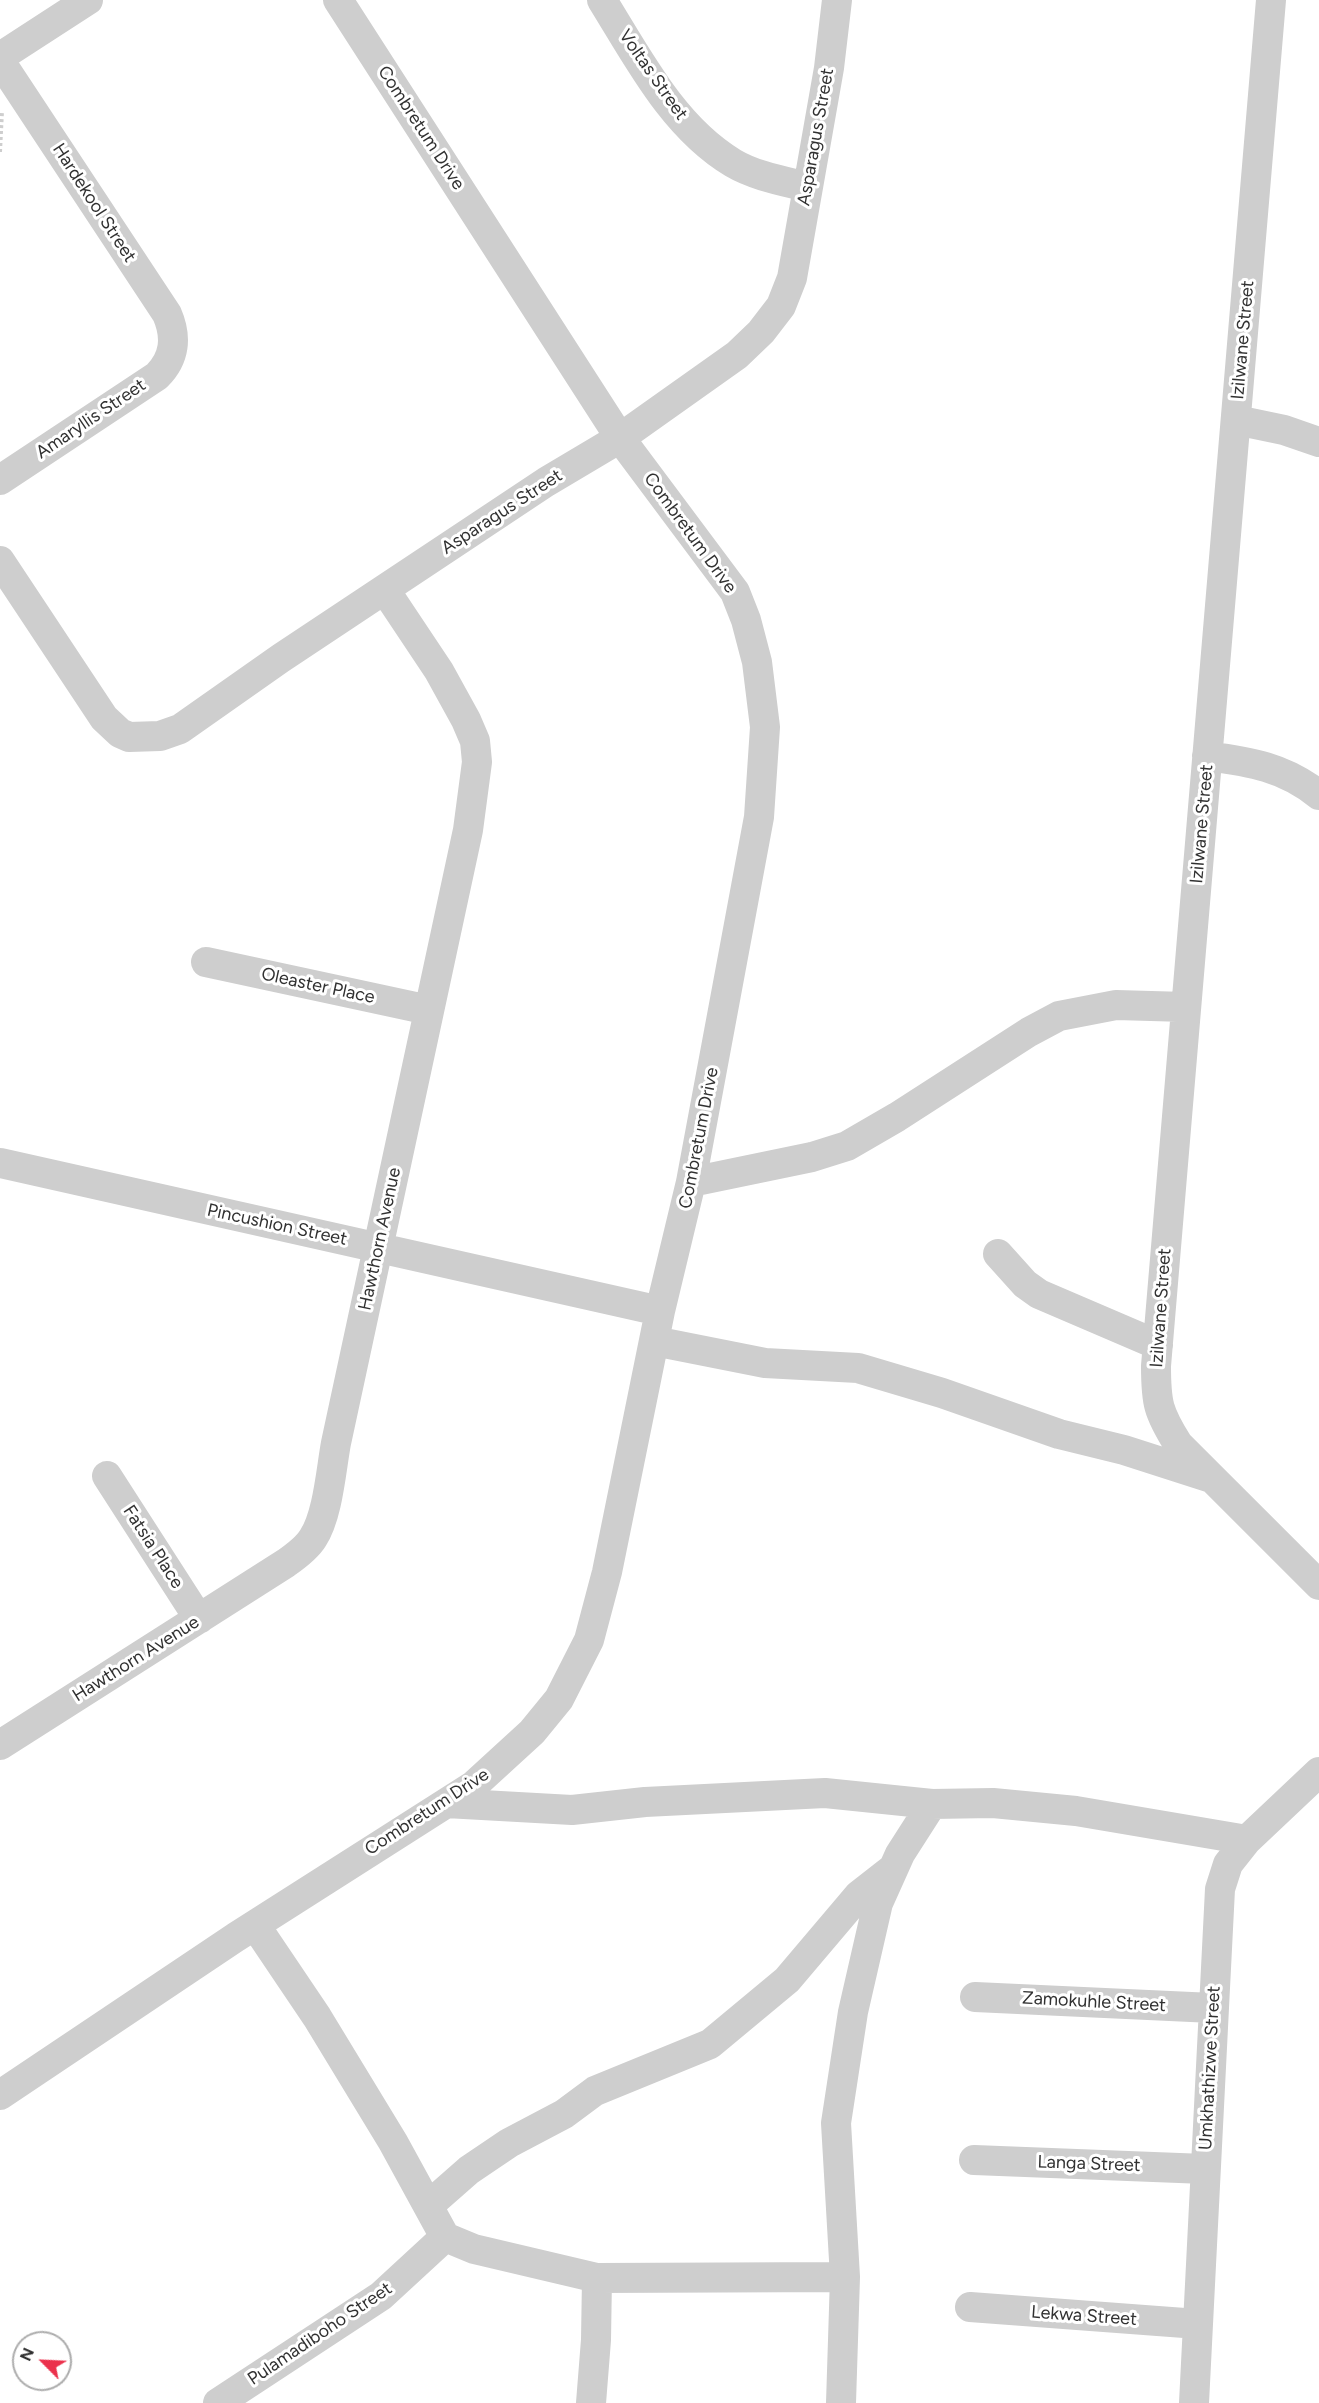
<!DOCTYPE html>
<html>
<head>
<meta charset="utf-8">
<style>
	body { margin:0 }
	#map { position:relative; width:1319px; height:2403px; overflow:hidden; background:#fff; font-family:Figtree,sans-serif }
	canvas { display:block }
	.north { position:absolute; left:12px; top:2331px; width:60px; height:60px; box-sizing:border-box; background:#fff; border:2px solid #adadad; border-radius:50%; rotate:294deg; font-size:16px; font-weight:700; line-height:24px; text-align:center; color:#313131 }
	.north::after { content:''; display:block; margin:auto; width:21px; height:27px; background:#eb314c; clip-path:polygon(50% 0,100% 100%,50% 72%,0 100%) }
</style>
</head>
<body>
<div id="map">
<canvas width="1319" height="2403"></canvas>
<div class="north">N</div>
</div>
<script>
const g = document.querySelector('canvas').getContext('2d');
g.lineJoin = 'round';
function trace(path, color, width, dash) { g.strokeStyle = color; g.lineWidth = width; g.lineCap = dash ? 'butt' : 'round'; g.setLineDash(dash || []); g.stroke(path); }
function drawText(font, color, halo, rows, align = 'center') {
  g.font = font + ' Figtree,sans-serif'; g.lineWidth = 6; g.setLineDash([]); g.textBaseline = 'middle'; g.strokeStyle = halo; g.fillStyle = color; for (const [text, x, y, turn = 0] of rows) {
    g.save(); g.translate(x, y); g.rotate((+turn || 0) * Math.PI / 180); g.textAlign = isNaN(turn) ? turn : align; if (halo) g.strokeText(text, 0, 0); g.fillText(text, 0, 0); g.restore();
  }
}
trace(new Path2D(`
	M 0,152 L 2,111`), '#cecece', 4, [3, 3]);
trace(new Path2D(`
	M 602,0 C 638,58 673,127 733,163 C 755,176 783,181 807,187
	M 1271,0 L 1156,1366 C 1156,1403 1158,1412 1178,1444 L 1319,1585
	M 0,57 L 88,0
	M 0,61 L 167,314 C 177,337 175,358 157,376 L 0,480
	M 1236,420 L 1284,430 L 1319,442
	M 0,561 L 104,718 L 120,733 L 129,737 L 160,736 L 180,729 L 281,658 L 546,482 L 620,438 L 737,355 L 761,332 L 781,306 L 792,278 L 829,68 L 837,0
	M 1207,756 C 1251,762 1284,767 1319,795
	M 206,962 L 429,1010
	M 0,1163 L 660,1311
	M 691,1182 L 812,1157 L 847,1146 L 897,1117 L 1029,1032 L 1059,1016 L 1116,1005 L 1186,1007
	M 998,1254 L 1025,1284 L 1039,1294 L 1158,1345
	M 654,1341 L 765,1363 L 858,1368 L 942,1393 L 1059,1434 L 1124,1450 L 1208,1477
	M 107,1476 L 199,1619
	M 0,1745 L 286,1563 C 296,1556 307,1548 313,1538 C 328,1515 331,1470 336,1443 L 468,830 L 477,762 L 475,741 L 466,720 L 439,671 L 385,590
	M 446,1803 L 572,1810 L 645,1802 L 825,1793 L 932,1804 L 993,1803 L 1076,1811 L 1247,1840
	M 255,1925 L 317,2017 L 393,2142 L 445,2237 L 474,2249 L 597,2278 L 845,2277
	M 975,1997 L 1213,2008
	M 0,2095 L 236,1937 L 473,1786 L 532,1732 L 559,1699 L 589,1640 L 607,1572 L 660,1311 L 691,1182 L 759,817 L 765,727 L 757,662 L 746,620 L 735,592 L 620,438 L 338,0
	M 974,2160 L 1205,2169
	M 428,2206 L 469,2170 L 509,2143 L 564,2114 L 595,2091 L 710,2044 L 787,1980 L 859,1895 L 891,1870
	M 970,2307 L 1198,2324
	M 218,2403 L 381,2296 L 445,2237
	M 591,2403 L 596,2340 L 597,2278
	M 841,2403 L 845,2277 L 836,2123 L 853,2012 L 878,1903 L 900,1854 L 932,1804
	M 1194,2403 L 1220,1889 L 1228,1864 L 1247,1840 L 1319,1772`), '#cecece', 30);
drawText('18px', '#313131', '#fff', [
	["Voltas Street",653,75,55],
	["Combretum Drive",421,128,57],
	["Asparagus Street",816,137,-80],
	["Hardekool Street",94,203,57],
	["Izilwane Street",1243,340,-85],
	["Amaryllis Street",91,419,-34],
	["Asparagus Street",502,512,-33],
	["Combretum Drive",690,533,54],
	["Izilwane Street",1202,824,-85],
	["Oleaster Place",318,986,12],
	["Combretum Drive",699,1138,-79],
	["Pincushion Street",277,1225,12],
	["Hawthorn Avenue",380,1239,-78],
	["Izilwane Street",1161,1308,-86],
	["Fatsia Place",153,1547,57],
	["Hawthorn Avenue",136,1659,-32],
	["Combretum Drive",427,1812,-33],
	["Zamokuhle Street",1094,2002,3],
	["Umkhathizwe Street",1210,2068,-87],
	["Langa Street",1089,2164,2],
	["Lekwa Street",1084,2316,4],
	["Pulamadiboho Street",320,2334,-34]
]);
</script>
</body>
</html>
